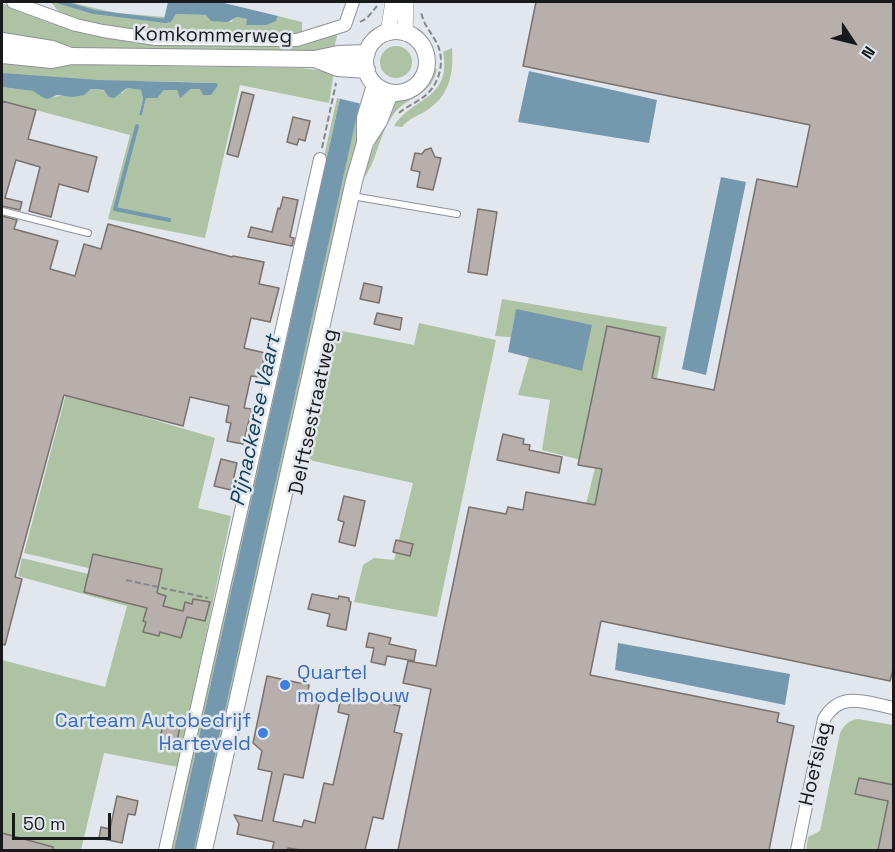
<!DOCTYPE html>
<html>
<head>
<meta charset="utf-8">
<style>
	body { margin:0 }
	#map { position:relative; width:895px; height:852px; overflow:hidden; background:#e2e6ed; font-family:"Space Grotesk",sans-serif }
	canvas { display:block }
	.frame { position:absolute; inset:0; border:3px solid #17191b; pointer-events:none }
	.north { position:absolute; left:823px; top:12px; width:60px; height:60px; -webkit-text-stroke:4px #e2e6ed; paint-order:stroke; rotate:125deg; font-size:16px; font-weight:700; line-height:24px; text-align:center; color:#17191b }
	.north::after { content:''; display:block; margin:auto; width:21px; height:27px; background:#17191b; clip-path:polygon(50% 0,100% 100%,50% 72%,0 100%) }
	.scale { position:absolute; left:12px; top:813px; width:99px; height:27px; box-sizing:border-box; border:3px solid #17191b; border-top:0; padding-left:8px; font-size:18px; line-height:21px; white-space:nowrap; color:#17191b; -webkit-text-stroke:4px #e2e6ed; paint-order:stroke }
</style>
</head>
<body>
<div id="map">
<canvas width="895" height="852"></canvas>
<div class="frame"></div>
<div class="north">N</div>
<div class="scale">50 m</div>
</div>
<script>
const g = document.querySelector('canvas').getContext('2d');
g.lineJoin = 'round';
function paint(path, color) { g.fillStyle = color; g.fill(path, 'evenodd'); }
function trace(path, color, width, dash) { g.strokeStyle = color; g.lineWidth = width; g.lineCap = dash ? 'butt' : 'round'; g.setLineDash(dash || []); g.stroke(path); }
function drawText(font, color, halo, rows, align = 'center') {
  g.font = font + ' "Space Grotesk",sans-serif'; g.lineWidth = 5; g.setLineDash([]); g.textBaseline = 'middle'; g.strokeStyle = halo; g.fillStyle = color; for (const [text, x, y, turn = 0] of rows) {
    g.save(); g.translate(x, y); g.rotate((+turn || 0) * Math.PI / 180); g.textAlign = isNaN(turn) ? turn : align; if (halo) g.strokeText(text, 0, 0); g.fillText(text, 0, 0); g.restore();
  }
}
paint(new Path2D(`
	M 51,2 L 69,2 L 116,13 L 165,17 L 164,23 L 173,19 L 176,14 L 207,15 L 231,22 L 236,17 L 248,19 L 246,25 L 277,20 L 278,16 L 302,22 L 302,33 L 162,33 L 132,31 L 102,26 L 62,16 Z
	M 2,3 C 40,22 82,34 124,40 C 162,46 202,43 239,43 C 274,43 302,46 335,34 L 337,36 L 334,49 L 287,52 L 80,48 L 2,37 Z
	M380 62a16 16 0 1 1 32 0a16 16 0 1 1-32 0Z
	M 452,48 C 454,75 449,96 426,111 C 417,116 408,119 402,127 L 394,126 C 412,97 452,100 443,52 Z
	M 2,59 L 48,63 L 95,65 L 302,68 L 334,72 L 329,103 L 240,85 L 205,238 L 108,219 L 130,135 L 2,101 L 2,87 L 33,91 L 48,99 C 63,92 78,100 91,89 L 122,93 L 127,88 L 141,90 L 143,99 L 139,114 L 142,115 L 146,98 L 155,98 L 164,90 L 177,90 L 180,97 L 191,89 L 201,89 L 202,94 L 216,83 C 145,80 72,83 2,73 Z
	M 432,68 L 437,69 C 431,98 407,95 393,115 C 379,134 377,162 363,179 L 368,161 L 391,104 C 411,89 422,96 432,68 Z
	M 337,98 L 340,98 L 174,850 L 170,850 Z
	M 359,103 L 365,105 L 198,850 L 194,850 Z
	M 502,299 L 667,327 L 625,542 L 579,532 L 596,464 L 542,450 L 550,400 L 518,395 L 529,357 L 582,371 L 516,310 L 511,337 L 495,336 Z
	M 419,323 L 496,340 L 437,617 L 354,602 L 363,565 L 374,558 L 394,560 L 413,483 L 309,460 L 337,330 L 414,345 Z
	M 66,394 L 215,438 L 198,508 L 231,516 L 178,767 L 104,753 L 81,850 L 2,850 L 2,660 L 105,687 L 127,606 L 18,576 L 22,558 L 134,585 L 135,579 L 24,553 Z
	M 858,719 L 893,725 L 893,850 L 806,850 L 808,837 L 820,831 L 840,733 C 845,724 848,721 858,719 Z`), '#adc3a3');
paint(new Path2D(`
	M 168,2 L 220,2 L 278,16 L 276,21 L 266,25 L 246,25 L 247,19 L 237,17 L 228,22 L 211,21 L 206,15 L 176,14 L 171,22 L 163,23 Z
	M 382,2 L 194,850 L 174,850 L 340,98 Z
	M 529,71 L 657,100 L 649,143 L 518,122 Z
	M 2,73 L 99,80 L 216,83 L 218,85 L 211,95 L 203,95 L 200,89 L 191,89 L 180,98 L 177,90 L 164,90 L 157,98 L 146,98 L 142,115 L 139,115 L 143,99 L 141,90 L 127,88 L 114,98 L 109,97 L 104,90 L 91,89 L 84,95 L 73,97 L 57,95 L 48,99 L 44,98 L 33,91 L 2,87 Z
	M 721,177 L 746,182 L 706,375 L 682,369 Z
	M 516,309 L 592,325 L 582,371 L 508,352 Z
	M 618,643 L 790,674 L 785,705 L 615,670 Z`), '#7499af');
paint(new Path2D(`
	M 359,2 L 385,2 L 362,104 L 337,98 Z`), '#e2e6ed');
trace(new Path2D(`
	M 60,2 L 94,12 L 166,21
	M 137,126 L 115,209 L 169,220`), '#7499af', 4);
const building = new Path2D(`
	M 536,2 L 894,2 L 894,666 L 890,681 L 601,621 L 590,675 L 779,713 L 777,722 L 794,726 L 769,850 L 398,850 L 431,689 L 403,683 L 408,661 L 436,666 L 469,507 L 506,514 L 508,507 L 523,510 L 526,492 L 595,505 L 602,469 L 578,465 L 607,326 L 660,337 L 652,378 L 714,390 L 757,179 L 797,187 L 810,125 L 523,66 Z
	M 242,92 L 254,95 L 238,157 L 227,154 Z
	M 2,101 L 36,110 L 28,139 L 97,157 L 88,192 L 59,184 L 51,217 L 29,211 L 40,167 L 16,160 L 5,198 L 22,202 L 20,210 L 2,206 Z
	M 293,117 L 310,121 L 305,141 L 299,139 L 297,145 L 287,142 Z
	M 431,148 L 435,157 L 441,158 L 433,190 L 417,187 L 420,172 L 411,170 L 415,153 L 422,154 L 425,150 Z
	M 283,197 L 298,200 L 290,237 L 294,238 L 292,246 L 248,237 L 251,227 L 272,232 L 278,208 L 280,209 Z
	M 478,209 L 497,212 L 487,275 L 468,272 Z
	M 2,216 L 17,220 L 14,229 L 58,241 L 50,269 L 75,276 L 84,244 L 101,249 L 108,224 L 232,257 L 233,256 L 264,262 L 259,284 L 279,288 L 270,322 L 251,318 L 244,348 L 265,353 L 260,377 L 251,376 L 244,408 L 252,409 L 243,444 L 227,441 L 231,423 L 226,422 L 229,406 L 190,397 L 183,426 L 64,395 L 15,577 L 22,579 L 5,645 L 2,644 Z
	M 364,283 L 382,287 L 379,303 L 360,299 Z
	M 377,313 L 402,318 L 400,330 L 374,324 Z
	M 503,434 L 524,439 L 523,444 L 530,445 L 529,450 L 562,457 L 559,473 L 497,460 Z
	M 221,459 L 237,463 L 231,490 L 214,486 Z
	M 344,496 L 365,501 L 355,546 L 339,542 L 344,522 L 338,520 Z
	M 396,540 L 413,544 L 410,556 L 393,552 Z
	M 93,554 L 162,569 L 157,593 L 166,596 L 163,606 L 183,611 L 185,602 L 192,604 L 193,599 L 210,602 L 205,621 L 187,617 L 181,638 L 160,632 L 159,636 L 143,632 L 146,622 L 143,621 L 147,608 L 84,592 Z
	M 312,594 L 338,599 L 339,596 L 349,598 L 349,601 L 351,602 L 346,630 L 327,626 L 330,614 L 308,609 Z
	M 369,633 L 391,638 L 389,644 L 416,650 L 414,661 L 387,656 L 385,665 L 371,662 L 374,648 L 366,647 Z
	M 267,676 L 309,685 L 308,693 L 321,695 L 303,778 L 284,774 L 273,821 L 302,827 L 304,820 L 315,823 L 324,783 L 333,785 L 349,715 L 338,712 L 342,693 L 400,706 L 394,732 L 402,734 L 383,819 L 373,817 L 365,850 L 301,850 L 288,848 L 287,850 L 272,850 L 274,842 L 237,834 L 239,824 L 234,815 L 262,821 L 272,772 L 258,769 L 262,751 L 253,743 Z
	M 165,715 L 176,717 L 174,725 L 180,727 L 175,750 L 162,746 L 162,744 L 159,743 Z
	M 859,778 L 894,785 L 894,850 L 878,850 L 888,801 L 855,794 Z
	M 117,796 L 138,801 L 135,815 L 128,814 L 122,843 L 99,838 L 101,827 L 110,829 Z
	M 2,833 L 53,847 L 53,850 L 2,850 Z`);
paint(building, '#b6afab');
trace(building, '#79726e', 1.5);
const service = new Path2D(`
	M 352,196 L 457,214
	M 2,211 L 88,233`);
const minor = new Path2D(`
	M 13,2 L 76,25 L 103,31 L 156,39 L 297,40 L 345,25 L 353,2
	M 165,850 L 320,159
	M 797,850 L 824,719 C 841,690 866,703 894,708`);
const tertiary = new Path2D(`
	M 388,33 L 393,2
	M 405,33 L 406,2`);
const secondary = new Path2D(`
	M365 62a31 31 0 1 1 62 0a31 31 0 1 1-62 0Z
	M 2,41 L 52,49 L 68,55
	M 2,55 L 52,60 L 72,56 L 315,59 L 338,54 L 367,53
	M 315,59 L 338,68 L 367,70
	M 365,142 L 365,118 L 375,85
	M 204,850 L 354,181 L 365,143 L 379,121 L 390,93`);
trace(service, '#8e9298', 8);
trace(minor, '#8e9298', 14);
trace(tertiary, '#8e9298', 16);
trace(secondary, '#8e9298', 18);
trace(new Path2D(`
	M 360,22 L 367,18 L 377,6
	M 399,113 C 407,106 418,102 426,95 C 441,82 446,57 435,40 C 429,29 423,24 421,11
	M 322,148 L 336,83
	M 126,580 L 208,598`), '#83868a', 2, [6, 3]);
trace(service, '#fff', 6);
trace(minor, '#fff', 12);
trace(tertiary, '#fff', 15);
trace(secondary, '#fff', 16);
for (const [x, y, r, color] of [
	[285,685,6,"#3f7fe0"],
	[263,733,6,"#3f7fe0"]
]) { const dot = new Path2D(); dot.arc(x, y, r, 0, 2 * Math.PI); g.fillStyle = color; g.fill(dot); trace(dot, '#e2e6ed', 2); }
drawText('20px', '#17191b', '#e2e6ed', [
	["Komkommerweg",213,36,1],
	["Delftsestraatweg",314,412,-78],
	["Hoefslag",816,764,-77]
]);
drawText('20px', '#366cbe', '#e2e6ed', [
	["Quartel",297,674],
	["modelbouw",297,697],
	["Carteam Autobedrijf",251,722,"right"],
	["Harteveld",251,745,"right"]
], 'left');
drawText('italic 21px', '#0d4057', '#e2e6ed', [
	["Pijnackerse Vaart",256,421,-78]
]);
</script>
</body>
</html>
